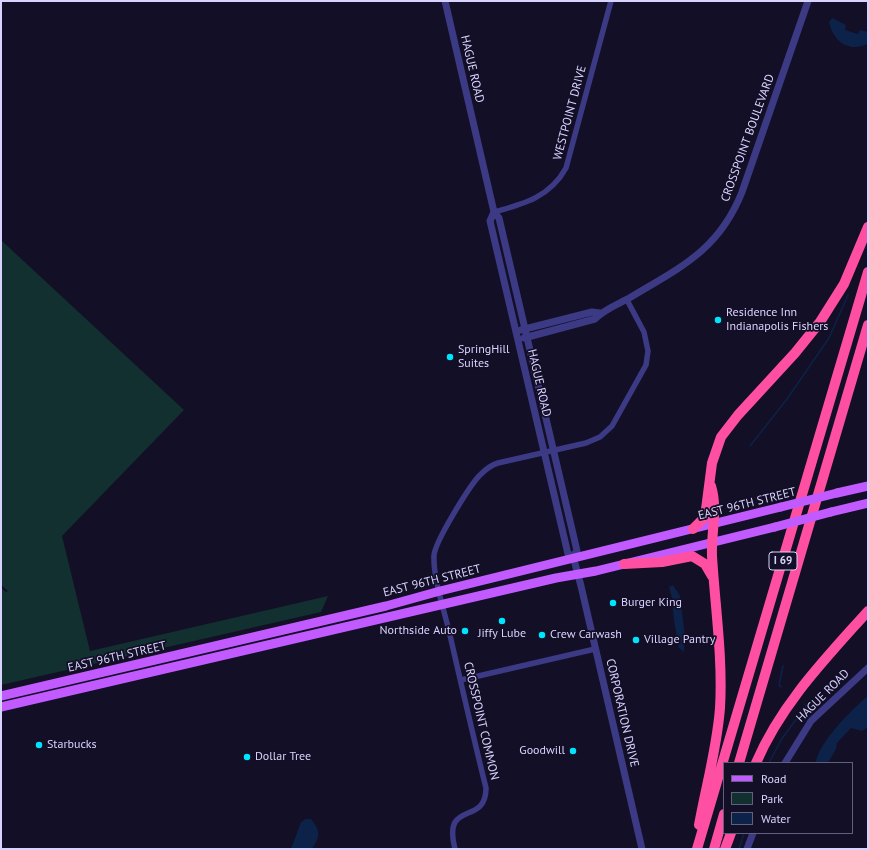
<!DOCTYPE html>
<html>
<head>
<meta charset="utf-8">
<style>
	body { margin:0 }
	#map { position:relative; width:869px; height:850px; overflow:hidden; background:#130f26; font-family:"PT Sans",sans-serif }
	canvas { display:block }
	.frame { position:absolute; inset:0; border:2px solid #d9d4ff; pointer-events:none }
	.legend { position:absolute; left:723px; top:762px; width:130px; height:72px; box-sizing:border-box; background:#130f26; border:1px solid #625e7d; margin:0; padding:5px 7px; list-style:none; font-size:12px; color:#d9d4ff }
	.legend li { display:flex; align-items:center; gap:8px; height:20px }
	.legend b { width:20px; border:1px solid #625e7d }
</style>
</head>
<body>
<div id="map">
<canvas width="869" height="850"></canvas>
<div class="frame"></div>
<ul class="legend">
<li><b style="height:5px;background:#c25bff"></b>Road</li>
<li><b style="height:11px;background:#12302f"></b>Park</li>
<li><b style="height:11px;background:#0c2248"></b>Water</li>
</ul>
</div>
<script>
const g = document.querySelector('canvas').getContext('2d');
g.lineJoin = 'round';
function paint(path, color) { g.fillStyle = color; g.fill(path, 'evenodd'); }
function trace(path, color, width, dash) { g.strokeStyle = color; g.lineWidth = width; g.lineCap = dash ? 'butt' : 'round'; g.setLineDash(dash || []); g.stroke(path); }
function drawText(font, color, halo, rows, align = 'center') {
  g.font = font + ' "PT Sans",sans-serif'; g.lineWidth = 3.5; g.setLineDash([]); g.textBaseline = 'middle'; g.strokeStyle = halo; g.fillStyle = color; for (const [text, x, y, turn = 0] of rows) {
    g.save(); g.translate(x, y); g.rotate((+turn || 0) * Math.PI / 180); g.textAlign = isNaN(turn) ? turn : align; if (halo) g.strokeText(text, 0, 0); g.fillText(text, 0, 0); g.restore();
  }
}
paint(new Path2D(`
	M 1,240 L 184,410 L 62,536 L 90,651 L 328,596 L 321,612 L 1,685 L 1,588 L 6,592 L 8,591 L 1,585 Z`), '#12302f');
paint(new Path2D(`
	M 832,18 L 846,25 L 845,30 L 858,34 L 860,30 L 868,32 L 868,44 C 848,53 833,41 829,22 Z
	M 673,585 L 680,596 L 685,637 L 684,652 L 679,648 L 674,621 L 672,598 L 669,587 Z
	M 868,696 L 868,727 L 862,731 L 851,728 L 837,743 L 836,749 L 828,763 L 816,763 C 817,744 853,708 868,696 Z
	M 306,819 L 311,819 C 321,831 320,837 312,849 L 291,849 L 301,822 Z`), '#0c2248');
trace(new Path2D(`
	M 750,446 L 787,399 L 829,338 L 848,295
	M 781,687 L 779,685 L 783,666
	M 769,763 L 781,740 L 806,706 L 805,704
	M 739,849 L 744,833`), '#0c2248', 1.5);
trace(new Path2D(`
	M 494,212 C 524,204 550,197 566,168 L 611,1
	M 461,680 L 595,649
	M 455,849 C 442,798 486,827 486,788 C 473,736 461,683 449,631 C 444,610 433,577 434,556 C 434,543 470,485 480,475 C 485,470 491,465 498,463 L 586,443 L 600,437 L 612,426 L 646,365 L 648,351 L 644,332 L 627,300`), '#3d3a85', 5.5);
trace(new Path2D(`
	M 445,1 L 494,212 L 499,218 L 574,538 L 577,551 L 573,556
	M 494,212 L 490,221 L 568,554 L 573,556 L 581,586 L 642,849
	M 521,330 L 592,312 L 600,313
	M 524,338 L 595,319 C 604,309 619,304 631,297 C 681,267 719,250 742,192 L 808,1
	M 785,763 L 811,721 L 868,668
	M 747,849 L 753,833`), '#3d3a85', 7);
trace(new Path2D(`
	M 837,493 L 868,486
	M 831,512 L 868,503
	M 1,696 L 386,606 L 440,591 L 781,507
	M 1,707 L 556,578 L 596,571 L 775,527`), '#c25bff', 9);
trace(new Path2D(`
	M 693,529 L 705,517 L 712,463 L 721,437 L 738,415 L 795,353 L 820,322 L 844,284 L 868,227
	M 624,564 L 662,562 L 692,556 L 705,564 L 712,576
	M 739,763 L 868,325
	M 756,763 C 781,704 826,658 868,611
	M 699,825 C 706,786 717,748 720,708 C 723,658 715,606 712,556 C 711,532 718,509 711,486
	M 697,849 L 868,272
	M 714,849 L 724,814
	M 725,849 L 731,833`), '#ff4fa3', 10);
trace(new Path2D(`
	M 781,507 L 837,493
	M 775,527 L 831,512`), '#c25bff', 9);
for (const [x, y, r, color] of [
	[718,320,4,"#00e5ff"],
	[450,357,4,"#00e5ff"],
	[613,603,4,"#00e5ff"],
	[502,621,4,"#00e5ff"],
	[465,631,4,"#00e5ff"],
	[542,635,4,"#00e5ff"],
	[636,640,4,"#00e5ff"],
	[39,745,4,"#00e5ff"],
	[573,751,4,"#00e5ff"],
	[247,757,4,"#00e5ff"]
]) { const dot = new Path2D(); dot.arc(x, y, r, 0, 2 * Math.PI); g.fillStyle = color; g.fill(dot); trace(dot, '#130f26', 1.5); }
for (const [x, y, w] of [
	[783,561,28]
]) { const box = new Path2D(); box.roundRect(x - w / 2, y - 9, w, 18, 3); g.fillStyle = '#130f26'; g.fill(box); trace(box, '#d9d4ff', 1); }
drawText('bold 11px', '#d9d4ff', null, [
	["I 69",783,561]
]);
drawText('12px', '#d9d4ff', '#130f26', [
	["HAGUE ROAD",472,69,77],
	["WESTPOINT DRIVE",570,113,-75],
	["CROSSPOINT BOULEVARD",748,138,-70],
	["HAGUE ROAD",539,383,77],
	["EAST 96TH STREET",747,504,-14],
	["EAST 96TH STREET",432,581,-14],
	["EAST 96TH STREET",117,657,-13],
	["HAGUE ROAD",823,696,-45],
	["CORPORATION DRIVE",622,713,77],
	["CROSSPOINT COMMON",481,721,77]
]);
drawText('12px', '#d9d4ff', '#130f26', [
	["Residence Inn",726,313],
	["Indianapolis Fishers",726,327],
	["SpringHill",458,350],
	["Suites",458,364],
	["Burger King",621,603],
	["Northside Auto",457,631,"right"],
	["Jiffy Lube",502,634,"center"],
	["Crew Carwash",550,635],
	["Village Pantry",644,640],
	["Starbucks",47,745],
	["Goodwill",565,751,"right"],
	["Dollar Tree",255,757]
], 'left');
</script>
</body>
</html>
